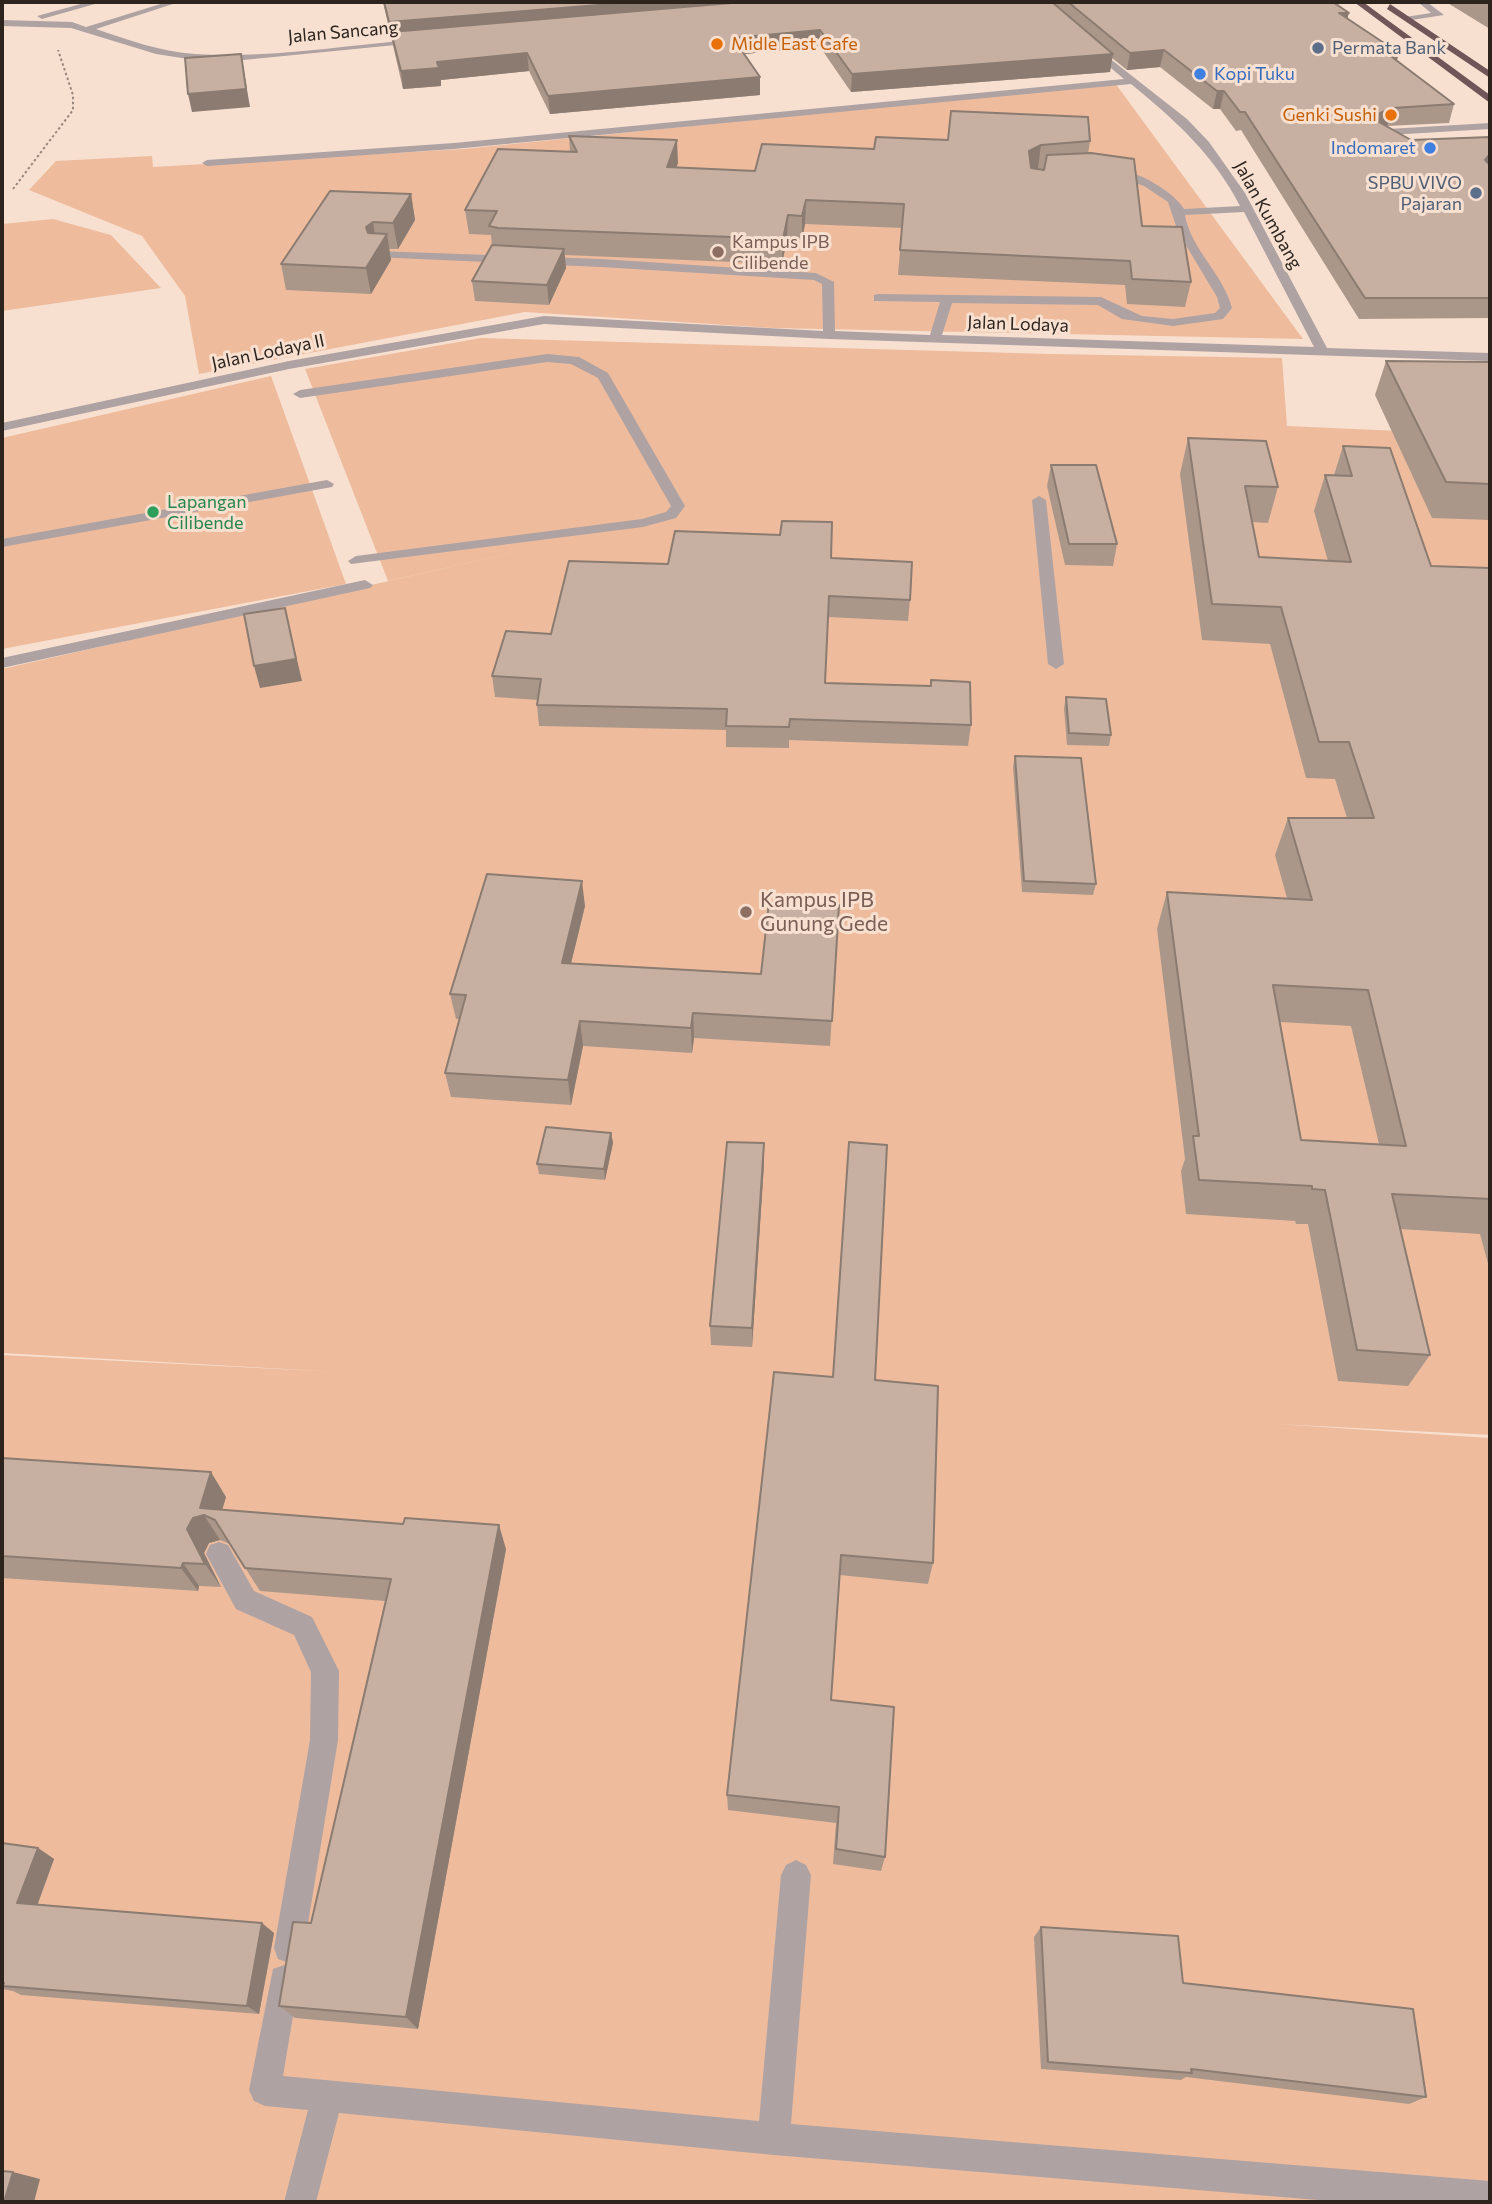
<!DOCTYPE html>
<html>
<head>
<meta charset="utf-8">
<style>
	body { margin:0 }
	#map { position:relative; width:1492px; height:2204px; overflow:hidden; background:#f8e0d1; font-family:Commissioner,sans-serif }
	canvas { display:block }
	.frame { position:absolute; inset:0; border:4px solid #2d241e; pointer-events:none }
</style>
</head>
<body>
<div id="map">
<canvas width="1492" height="2204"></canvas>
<div class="frame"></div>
</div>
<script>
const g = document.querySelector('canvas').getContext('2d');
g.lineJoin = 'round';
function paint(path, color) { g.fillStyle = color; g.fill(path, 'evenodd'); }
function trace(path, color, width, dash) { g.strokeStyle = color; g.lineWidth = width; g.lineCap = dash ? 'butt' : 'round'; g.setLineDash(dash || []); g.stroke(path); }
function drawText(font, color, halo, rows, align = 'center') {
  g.font = font + ' Commissioner,sans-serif'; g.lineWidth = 6; g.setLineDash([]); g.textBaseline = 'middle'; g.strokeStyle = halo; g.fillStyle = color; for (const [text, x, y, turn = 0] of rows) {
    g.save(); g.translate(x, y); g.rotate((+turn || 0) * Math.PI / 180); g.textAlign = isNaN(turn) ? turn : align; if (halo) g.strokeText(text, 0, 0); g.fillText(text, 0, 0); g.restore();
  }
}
paint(new Path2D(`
	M 1115,83 L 1303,339 L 772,328 L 525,312 L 199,374 L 185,296 L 142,236 L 29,190 L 56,161 L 152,156 L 153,167 L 463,149 Z
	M 53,219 L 111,235 L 161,288 L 2,311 L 2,224 Z
	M 481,338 L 1051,354 L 1282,358 L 1287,426 L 1490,435 L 1490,1435 L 1277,1424 L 1490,1438 L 1490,2202 L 2,2202 L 2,1355 L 338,1372 L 2,1353 L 2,669 L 556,543 L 388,581 L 305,369 Z
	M 271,376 L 346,584 L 2,649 L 2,438 Z`), '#eebc9d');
trace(new Path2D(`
	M 13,189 L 73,110 L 73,95 L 58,50`), '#98877d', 2, [2.5, 2.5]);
paint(new Path2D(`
	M 88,2 L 102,2 L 42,19 L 37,16 Z
	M 167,2 L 179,2 L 96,29 C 129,40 161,52 195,54 C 269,59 347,45 421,39 L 426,42 L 243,60 L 195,60 L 156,54 L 71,28 L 2,26 L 2,20 L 72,22 L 86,27 Z
	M 1418,2 L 1427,2 L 1444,15 L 1405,21 L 1405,17 L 1431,13 Z
	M 1090,43 L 1187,119 L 1209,142 L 1245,193 L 1327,348 L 1490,353 L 1490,361 L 829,339 L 544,324 L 289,369 L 2,431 L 2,423 L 289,361 L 544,316 L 823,331 L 822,284 L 814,280 L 601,267 L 373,257 L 373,253 L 377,251 L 601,259 L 816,273 L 834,282 L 835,331 L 930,335 L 940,302 L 874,301 L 874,295 L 878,294 L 1101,297 L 1142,316 L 1173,319 L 1215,313 L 1220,308 L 1217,297 L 1178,232 L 1168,202 L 1144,186 L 1107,173 C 1124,161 1174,191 1184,209 L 1240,206 C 1214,155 1175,120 1131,84 L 454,149 L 207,166 L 202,163 L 207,160 L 454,143 L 1124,79 L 1087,48 ZM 1244,212 L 1314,347 L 942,335 L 952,303 L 1098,305 L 1122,319 L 1173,326 L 1223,319 L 1232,308 C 1223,273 1191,250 1185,215 Z
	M 1490,123 L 1490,129 L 1389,135 L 1391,143 L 1386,146 L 1376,134 L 1388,129 Z
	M 547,354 L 579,357 L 608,373 L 685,506 L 676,518 L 643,527 L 351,564 L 348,561 L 356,556 L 642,519 L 666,512 L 671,506 L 598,378 L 571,364 L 547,362 L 300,398 L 293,394 L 300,390 Z
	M 327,480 L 334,484 L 332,487 L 2,547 L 2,539 Z
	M 1039,496 L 1046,500 L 1064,664 L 1056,669 L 1048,664 L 1032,500 Z
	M 365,580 L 373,585 L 370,588 L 2,668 L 2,658 Z
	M 219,1542 L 228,1545 L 254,1591 L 312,1617 L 339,1671 L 338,1740 L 304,1948 L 300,1959 L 289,1963 L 278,1959 L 274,1948 L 310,1740 L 311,1672 L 294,1635 L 236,1609 L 206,1554 L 210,1545 Z
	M 796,1860 L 806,1865 L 811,1875 L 791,2124 L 1490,2181 L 1490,2202 L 1342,2202 L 774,2155 L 339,2113 L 316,2202 L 284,2202 L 308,2110 L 265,2106 L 254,2101 L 249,2090 L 273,1969 L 284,1965 L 295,1969 L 299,1980 L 283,2076 L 759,2121 L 781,1875 L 786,1865 Z`), '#afa2a3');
paint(new Path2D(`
	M 1354,2 L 1363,2 L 1490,95 L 1490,103 Z
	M 1390,4 L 1490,71 L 1490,78 L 1387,9 Z`), '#705658');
paint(new Path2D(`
	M 383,2 L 1333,2 L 1347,19 L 1397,62 L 1454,104 L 1449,123 L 1387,126 L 1411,140 L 1490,137 L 1490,318 L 1359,319 L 1241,130 L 1236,131 L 1220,109 L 1213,109 L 1160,67 L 1127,70 L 1112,58 L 1110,72 L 851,92 L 820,47 L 744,54 L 760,95 L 550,114 L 529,71 L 441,80 L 441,86 L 403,89 Z
	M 1446,2 L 1490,2 L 1490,29 Z
	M 569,136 L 678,163 L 676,167 L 755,171 L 874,149 L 948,140 L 1090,141 L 1088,154 L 1142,226 L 1191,282 L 1185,307 L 1127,304 L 1125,285 L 898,275 L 902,228 L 805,224 L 802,240 L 787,239 L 782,264 L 565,255 L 566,268 L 549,305 L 475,301 L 472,281 L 492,246 L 491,235 L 469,234 L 465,210 L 570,152 Z
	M 411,194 L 415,220 L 398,249 L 389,249 L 391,260 L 371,294 L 286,290 L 281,264 Z
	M 1386,361 L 1490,362 L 1490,520 L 1432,518 L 1375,395 Z
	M 1188,438 L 1278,487 L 1268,523 L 1252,522 L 1259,557 L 1328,561 L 1314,511 L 1325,475 L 1334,475 L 1343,446 L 1431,566 L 1490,568 L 1490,1271 L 1480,1234 L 1400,1229 L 1430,1355 L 1408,1386 L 1338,1381 L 1308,1224 L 1296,1224 L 1295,1221 L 1186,1214 L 1181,1171 L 1185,1159 L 1157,929 L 1167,892 L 1287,898 L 1275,855 L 1288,818 L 1347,818 L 1335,779 L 1306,778 L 1270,644 L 1202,640 L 1180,474 ZM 1280,1022 L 1351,1026 L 1379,1144 L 1301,1140 Z
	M 1051,465 L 1117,544 L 1113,566 L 1065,565 L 1047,486 Z
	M 831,558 L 910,600 L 908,621 L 828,617 L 825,683 L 930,686 L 931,680 L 971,725 L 968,746 L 789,740 L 789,748 L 726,747 L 726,730 L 539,726 L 537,705 L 538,700 L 495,697 L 492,676 L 551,634 L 668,564 Z
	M 1066,697 L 1111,735 L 1109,746 L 1067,745 L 1064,708 Z
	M 1015,756 L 1096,884 L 1093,895 L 1022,892 L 1013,767 Z
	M 839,905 L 830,1046 L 694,1038 L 692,1053 L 583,1046 L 571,1105 L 451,1097 L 445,1073 L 460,1019 L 456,1019 L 450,994 L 585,906 L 571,963 L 761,974 Z
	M 611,1133 L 613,1143 L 605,1180 L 539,1174 L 537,1164 Z
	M 764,1164 L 752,1347 L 711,1345 L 710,1326 Z
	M 875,1380 L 933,1563 L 928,1584 L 840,1575 L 831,1700 L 885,1857 L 881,1871 L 833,1864 L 836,1823 L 728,1810 L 727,1795 Z
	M 2,1458 L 226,1497 L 222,1509 L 506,1549 L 418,2029 L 295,2018 L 279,2006 L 311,1923 L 385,1601 L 260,1591 L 230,1544 L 220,1540 L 209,1543 L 204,1553 L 221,1587 L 199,1586 L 198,1591 L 2,1578 Z
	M 2,1843 L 38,1848 L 54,1859 L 38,1904 L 274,1933 L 259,2014 L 21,1995 L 13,1991 L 2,1989 Z
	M 1041,1927 L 1183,1983 L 1426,2097 L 1409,2104 L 1186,2077 L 1181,2080 L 1041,2069 L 1034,1937 Z`), '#ab978a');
paint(new Path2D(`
	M 636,2 L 843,2 L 391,32 L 392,39 L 389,22 Z
	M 1339,13 L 1349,13 L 1344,30 Z
	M 820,30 L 820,47 L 733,55 L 733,38 Z
	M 1164,50 L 1160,67 L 1127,70 L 1130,53 Z
	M 527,53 L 529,71 L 441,80 L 441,86 L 403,89 L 401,71 L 437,62 Z
	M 1399,53 L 1394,71 L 1388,54 Z
	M 241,54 L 250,107 L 192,112 L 188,94 Z
	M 1113,54 L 1110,72 L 851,92 L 852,74 Z
	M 760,77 L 760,95 L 550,114 L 548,96 Z
	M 1217,91 L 1224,91 L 1220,109 L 1213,109 Z
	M 1393,108 L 1387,126 L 1375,131 L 1380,113 Z
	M 677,140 L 678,163 L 668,191 L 667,167 Z
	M 1041,145 L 1038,168 L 1026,175 L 1029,151 Z
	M 1490,154 L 1490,166 L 1485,160 Z
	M 411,194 L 415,220 L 398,249 L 393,223 Z
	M 806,200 L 805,224 L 802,240 L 802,216 Z
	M 788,215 L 787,239 L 782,264 L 783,239 Z
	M 373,222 L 377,248 L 370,253 L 366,227 Z
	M 387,234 L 391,260 L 371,294 L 366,268 Z
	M 564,249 L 566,268 L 549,305 L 547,285 Z
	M 285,608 L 302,681 L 260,688 L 254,666 Z
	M 582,881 L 585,906 L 565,988 L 562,963 Z
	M 693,1013 L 694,1038 L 692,1053 L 691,1028 Z
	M 580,1021 L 583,1046 L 571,1105 L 568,1080 Z
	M 611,1133 L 613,1143 L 605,1180 L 604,1169 Z
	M 764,1143 L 764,1164 L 752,1347 L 752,1328 Z
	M 211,1472 L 226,1497 L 218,1524 L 215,1520 L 200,1508 Z
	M 204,1515 L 220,1540 L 209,1543 L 204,1553 L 221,1587 L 205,1564 L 187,1529 L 193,1518 Z
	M 499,1525 L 506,1549 L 418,2029 L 406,2017 Z
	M 183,1563 L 199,1586 L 198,1591 L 181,1568 Z
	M 38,1848 L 54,1859 L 34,1913 L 17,1903 Z
	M 262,1923 L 274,1933 L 259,2014 L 247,2006 Z
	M 13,2172 L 40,2179 L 34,2202 L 4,2202 Z`), '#8b7b71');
const building = new Path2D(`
	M 384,2 L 636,2 L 389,22 Z
	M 743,2 L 1052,2 L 1113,54 L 852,74 L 820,30 L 733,38 L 760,77 L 548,96 L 527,53 L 437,62 L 439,68 L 401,71 L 391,32 Z
	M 1068,2 L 1333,2 L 1349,13 L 1339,13 L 1399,53 L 1388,54 L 1454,104 L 1393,108 L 1380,113 L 1379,122 L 1411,140 L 1490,137 L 1490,154 L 1485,160 L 1490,165 L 1490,298 L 1365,298 L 1245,112 L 1240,112 L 1224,91 L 1217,91 L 1164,50 L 1130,53 Z
	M 241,54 L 246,89 L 188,94 L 185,58 Z
	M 951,111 L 1088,117 L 1090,141 L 1041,145 L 1029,151 L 1031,168 L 1044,170 L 1047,155 L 1091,153 L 1134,159 L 1142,226 L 1182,227 L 1191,282 L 1132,279 L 1130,261 L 900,250 L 904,204 L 806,200 L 802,216 L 788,215 L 783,239 L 498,228 L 489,226 L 497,211 L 465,210 L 498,149 L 577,152 L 569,136 L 677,140 L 667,167 L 755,171 L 762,144 L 874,149 L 876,137 L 948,140 Z
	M 330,191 L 411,194 L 393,223 L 373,222 L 366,227 L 368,233 L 387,234 L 366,268 L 281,264 Z
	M 492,245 L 564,249 L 547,285 L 472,281 Z
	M 1386,361 L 1490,362 L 1490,484 L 1446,482 Z
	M 1188,438 L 1266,441 L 1278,487 L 1245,486 L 1259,557 L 1351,562 L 1325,475 L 1352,476 L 1343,446 L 1390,448 L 1431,566 L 1490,568 L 1490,1199 L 1392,1194 L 1430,1355 L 1357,1350 L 1325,1190 L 1312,1189 L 1312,1186 L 1199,1180 L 1193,1136 L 1199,1136 L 1167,892 L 1312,900 L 1288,818 L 1374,818 L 1349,742 L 1319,742 L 1281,607 L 1212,604 ZM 1273,985 L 1368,990 L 1406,1146 L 1301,1140 Z
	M 1051,465 L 1096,465 L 1117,544 L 1069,544 Z
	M 782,521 L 832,522 L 831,558 L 912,562 L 910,600 L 829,596 L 825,683 L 931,686 L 931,680 L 970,682 L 971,725 L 790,719 L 789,727 L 726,726 L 727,709 L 537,705 L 541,679 L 492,676 L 506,631 L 551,634 L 569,561 L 668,564 L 675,531 L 780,535 Z
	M 285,608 L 296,659 L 254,666 L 244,614 Z
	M 1066,697 L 1106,699 L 1111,735 L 1069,733 Z
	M 1015,756 L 1081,758 L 1096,884 L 1024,881 Z
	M 487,874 L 582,881 L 562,963 L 761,974 L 769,902 L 839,905 L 832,1021 L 693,1013 L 691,1028 L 580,1021 L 568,1080 L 445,1073 L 466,995 L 450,994 Z
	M 546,1127 L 611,1133 L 604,1169 L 537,1164 Z
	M 727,1142 L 764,1143 L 752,1328 L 710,1326 Z
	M 849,1142 L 887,1145 L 875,1380 L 938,1386 L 933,1563 L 841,1555 L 831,1700 L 894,1707 L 885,1857 L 836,1849 L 839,1807 L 727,1795 L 774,1372 L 833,1377 Z
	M 2,1458 L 211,1472 L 200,1508 L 403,1524 L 405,1518 L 499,1525 L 406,2017 L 279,2006 L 293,1922 L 311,1923 L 391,1579 L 245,1568 L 215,1520 L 204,1515 L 193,1518 L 187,1529 L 205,1564 L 183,1563 L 181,1568 L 2,1556 Z
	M 2,1843 L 38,1848 L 17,1903 L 262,1923 L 247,2006 L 3,1986 L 4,1983 L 2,1983 Z
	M 1041,1927 L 1178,1936 L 1183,1983 L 1413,2009 L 1426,2097 L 1191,2069 L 1192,2073 L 1048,2062 Z
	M 2,2171 L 13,2172 L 4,2202 L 2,2202 Z`);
paint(building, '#c7b0a1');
trace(building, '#8b7b71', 2);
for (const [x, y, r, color] of [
	[717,44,7,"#e8710a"],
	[1318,48,7,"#5c6f8a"],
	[1200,74,7,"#3f7fe0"],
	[1391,115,7,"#e8710a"],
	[1430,148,7,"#3f7fe0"],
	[1476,193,7,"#5c6f8a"],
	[718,252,7,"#8d6e63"],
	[153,512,7,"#2e9e5b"],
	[746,912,7,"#8d6e63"]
]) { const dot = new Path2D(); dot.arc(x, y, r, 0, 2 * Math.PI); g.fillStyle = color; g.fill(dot); trace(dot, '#f8e0d1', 2.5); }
drawText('18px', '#2d241e', '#f8e0d1', [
	["Jalan Sancang",343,32,-5],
	["Jalan Kumbang",1268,215,61],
	["Jalan Lodaya",1018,324,2],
	["Jalan Lodaya II",268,352,-12]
]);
drawText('18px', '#c56008', '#f8e0d1', [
	["Midle East Cafe",731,44],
	["Genki Sushi",1377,115,"right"]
], 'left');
drawText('18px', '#4e5e75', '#f8e0d1', [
	["Permata Bank",1332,48],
	["SPBU VIVO",1462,183,"right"],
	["Pajaran",1462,204,"right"]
], 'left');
drawText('18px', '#366cbe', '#f8e0d1', [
	["Kopi Tuku",1214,74],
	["Indomaret",1416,148,"right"]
], 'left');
drawText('18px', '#785e54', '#f8e0d1', [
	["Kampus IPB",732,242],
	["Cilibende",732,263]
], 'left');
drawText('18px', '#27864d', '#f8e0d1', [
	["Lapangan",167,502],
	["Cilibende",167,523]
], 'left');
drawText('21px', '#785e54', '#f8e0d1', [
	["Kampus IPB",760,900],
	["Gunung Gede",760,924]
], 'left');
</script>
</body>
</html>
